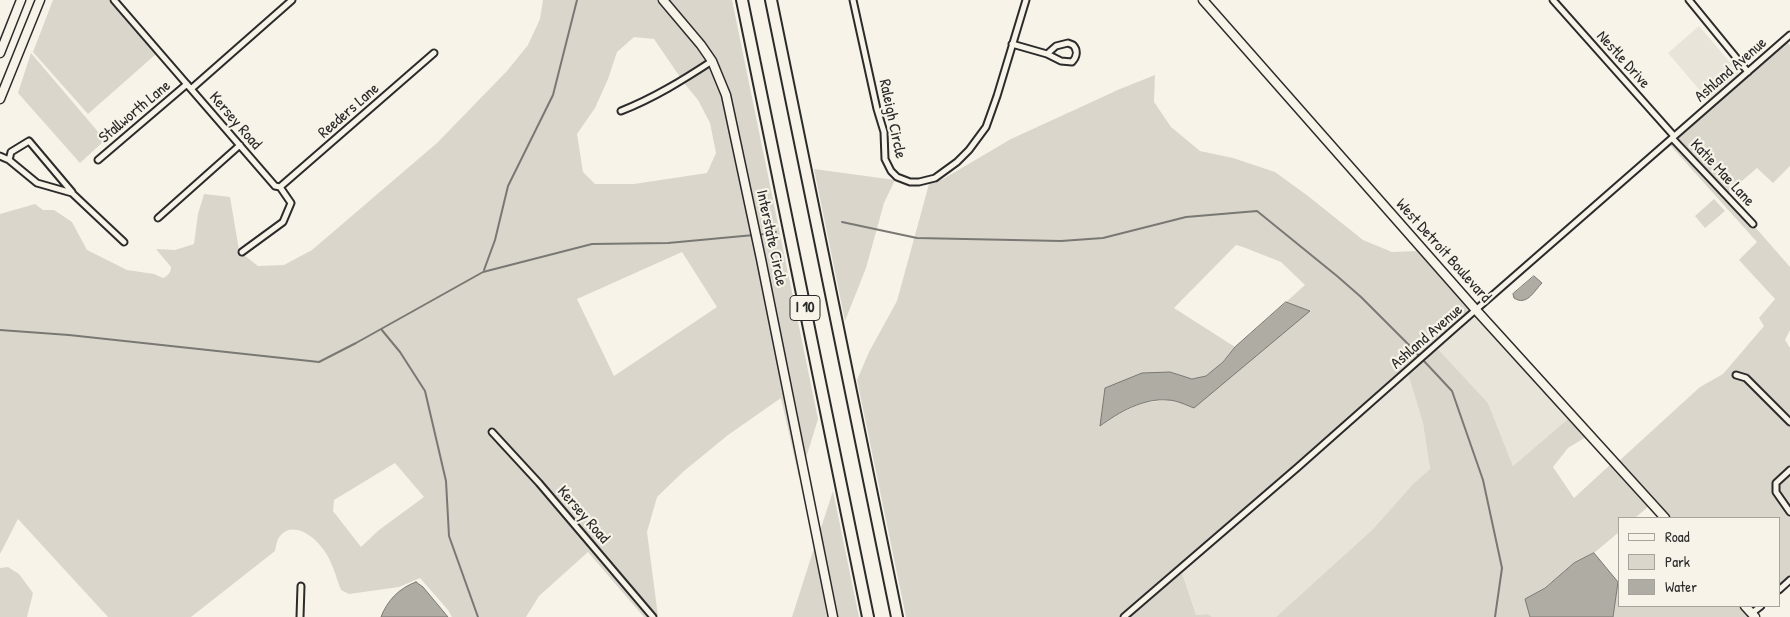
<!DOCTYPE html>
<html>
<head>
<meta charset="utf-8">
<style>
	body { margin:0 }
	#map { position:relative; width:1790px; height:617px; overflow:hidden; background:#f7f3e8; font-family:"Patrick Hand",sans-serif }
	canvas { display:block }
	.legend { position:absolute; left:1618px; top:517px; width:162px; height:90px; box-sizing:border-box; background:#f7f3e8; border:1px solid #a5a39c; margin:0; padding:6px 9px; list-style:none; font-size:15px; color:#2b2b2b }
	.legend li { display:flex; align-items:center; gap:10px; height:25px }
	.legend b { width:25px; border:1px solid #a5a39c }
</style>
</head>
<body>
<div id="map">
<canvas width="1790" height="617"></canvas>
<ul class="legend">
<li><b style="height:6px;background:#f7f3e8"></b>Road</li>
<li><b style="height:14px;background:#dad6cc"></b>Park</li>
<li><b style="height:14px;background:#afaca4"></b>Water</li>
</ul>
</div>
<script>
const g = document.querySelector('canvas').getContext('2d');
g.lineJoin = 'round';
function paint(path, color) { g.fillStyle = color; g.fill(path, 'evenodd'); }
function trace(path, color, width, dash) { g.strokeStyle = color; g.lineWidth = width; g.lineCap = dash ? 'butt' : 'round'; g.setLineDash(dash || []); g.stroke(path); }
function drawText(font, color, halo, rows, align = 'center') {
  g.font = font + ' "Patrick Hand",sans-serif'; g.lineWidth = 4.5; g.setLineDash([]); g.textBaseline = 'middle'; g.strokeStyle = halo; g.fillStyle = color; for (const [text, x, y, turn = 0] of rows) {
    g.save(); g.translate(x, y); g.rotate((+turn || 0) * Math.PI / 180); g.textAlign = isNaN(turn) ? turn : align; if (halo) g.strokeText(text, 0, 0); g.fillText(text, 0, 0); g.restore();
  }
}
paint(new Path2D(`
	M 1699,26 L 1740,74 L 1709,101 L 1668,53 Z
	M 1476,315 L 1569,418 L 1513,466 L 1488,403 L 1437,348 Z
	M 1408,374 L 1423,423 L 1430,469 L 1413,484 L 1373,529 L 1276,617 L 1212,617 L 1208,614 L 1196,615 L 1182,573 Z`), '#e8e4da');
paint(new Path2D(`
	M 53,0 L 109,0 L 156,54 L 88,114 L 33,52 Z
	M 543,0 L 658,0 L 698,47 L 707,60 L 680,77 L 654,39 L 634,37 L 617,52 L 608,79 L 595,108 L 577,134 L 583,172 L 595,184 L 634,184 L 707,173 L 716,153 L 710,123 L 698,100 L 684,83 L 710,66 L 723,96 L 801,473 L 799,478 L 781,398 L 728,435 L 684,471 L 657,497 L 647,532 L 658,616 L 541,481 L 492,427 L 487,433 L 536,486 L 648,617 L 644,617 L 588,552 L 539,596 L 526,617 L 452,617 L 448,610 L 420,578 L 399,587 L 349,594 L 341,590 C 336,577 332,560 323,549 C 315,537 293,520 280,536 C 277,539 276,546 275,551 L 191,617 L 108,617 L 18,519 L 0,554 L 0,214 L 35,204 L 43,210 L 54,210 L 72,222 L 87,250 L 127,270 L 154,274 L 163,278 C 168,276 171,272 171,267 L 156,249 L 175,250 L 194,244 L 198,214 L 204,194 L 230,197 L 239,250 L 237,251 L 240,256 L 244,255 L 258,266 L 284,265 L 312,250 L 437,143 L 507,71 L 528,45 L 540,19 ZM 682,252 L 717,307 L 614,376 L 577,299 ZM 395,463 L 424,497 L 379,530 L 361,547 L 333,511 L 334,500 Z
	M 668,0 L 732,0 L 818,419 L 806,458 L 730,93 L 714,56 Z
	M 1787,42 L 1790,45 L 1790,166 L 1773,183 L 1757,168 L 1728,193 L 1678,138 Z
	M 31,53 L 105,140 L 80,163 L 18,93 Z
	M 1155,75 L 1154,102 L 1171,127 L 1200,151 L 1233,158 L 1275,172 L 1308,196 L 1363,240 L 1392,252 L 1418,251 L 1471,310 L 1296,464 L 1119,617 L 906,617 L 857,380 L 869,352 L 897,301 L 929,184 L 943,179 L 1011,139 L 1120,89 ZM 1236,245 L 1243,247 L 1281,262 L 1305,285 L 1286,302 L 1310,311 L 1169,400 L 1141,403 L 1112,417 L 1100,426 L 1170,372 C 1177,374 1183,377 1190,378 C 1209,382 1224,360 1235,347 L 1174,308 Z
	M 1672,143 L 1752,229 L 1755,227 L 1790,267 L 1790,330 L 1785,340 L 1790,348 L 1790,576 L 1779,586 L 1779,518 L 1671,518 L 1619,461 L 1700,387 L 1723,374 L 1764,326 L 1759,318 L 1775,299 L 1739,260 L 1757,242 L 1670,145 Z
	M 814,169 L 895,180 L 884,203 L 866,268 L 845,321 Z
	M 1714,199 L 1725,211 L 1705,228 L 1695,216 Z
	M 1437,348 L 1488,403 L 1513,466 L 1569,418 L 1586,437 L 1568,448 L 1553,467 L 1574,498 L 1611,464 L 1649,506 L 1635,518 L 1619,518 L 1619,532 L 1594,553 L 1574,563 L 1545,587 L 1525,599 L 1530,617 L 1276,617 L 1373,529 L 1413,484 L 1430,469 L 1423,423 L 1408,374 Z
	M 833,491 L 859,617 L 837,617 L 820,531 Z
	M 1235,525 L 1182,573 L 1196,615 L 1208,614 L 1212,617 L 1129,617 Z
	M 815,545 L 830,617 L 792,617 Z
	M 8,567 L 19,574 L 33,593 L 27,617 L 0,617 L 0,568 Z
	M 1618,582 L 1619,606 L 1740,606 L 1750,617 L 1613,617 Z`), '#dad6cc');
const water = new Path2D(`
	M 1534,276 L 1542,283 L 1541,284 C 1533,293 1526,306 1514,298 L 1513,294 Z
	M 1286,302 L 1310,311 L 1194,408 C 1186,405 1176,400 1168,400 C 1143,398 1119,412 1100,426 L 1105,388 L 1142,373 L 1170,372 L 1192,379 L 1206,376 L 1223,362 L 1235,347 Z
	M 1594,553 L 1618,582 L 1613,617 L 1530,617 L 1525,599 L 1545,588 L 1574,563 Z
	M 416,582 L 423,587 L 448,617 L 381,617 C 387,601 399,588 416,582 Z`);
paint(water, '#afaca4');
trace(water, '#7a7874', 1);
trace(new Path2D(`
	M 842,222 L 917,238 L 1061,241 L 1103,238 L 1186,217 L 1257,211 L 1337,276 L 1361,297 L 1409,345 L 1452,391 L 1483,480 L 1502,568 L 1495,617
	M 758,235 L 776,232
	M 484,270 L 495,240 L 508,186 L 553,95 L 577,0
	M 381,329 L 400,352 L 425,391 L 446,481 L 449,536 L 478,617
	M 0,330 L 69,335 L 319,362 L 356,343 L 483,272 L 592,244 L 668,243 L 754,235`), '#7a7874', 2);
const street = new Path2D(`
	M 114,0 L 275,186 L 280,187 L 291,203 L 283,222 L 242,252
	M 853,0 L 877,109 L 884,132 L 885,159 L 891,171 L 897,177 L 910,182 L 919,182 L 935,178 L 957,162 L 969,150 L 986,127 L 997,96 L 1026,0
	M 1553,0 L 1674,136
	M 1689,0 L 1748,72
	M 1068,43 L 1073,45 C 1078,50 1077,57 1072,62 L 1061,61 L 1047,54 L 1056,46 Z
	M 1012,44 L 1047,54
	M 191,89 L 292,0
	M 621,111 C 654,98 683,80 712,61
	M 1672,138 L 1753,224
	M 0,156 L 9,160 L 37,183 L 72,193 L 124,242
	M 9,160 L 11,152 L 29,141 L 72,192
	M 98,160 L 187,84
	M 280,187 L 434,53
	M 158,218 L 240,145
	M 1736,375 L 1746,378 L 1790,422
	M 492,432 L 539,483 L 653,617
	M 1790,470 L 1776,483 L 1776,492 L 1790,512
	M 1779,590 L 1790,580
	M 1752,613 L 1761,606
	M 300,617 L 301,586
	M 1124,617 L 1298,467 L 1455,328 L 1790,35`);
const secondary = new Path2D(`
	M 663,0 L 701,45 L 712,61 L 726,95 L 761,259 L 833,617
	M 1203,0 L 1476,310 L 1665,518
	M 0,53 L 21,0
	M 0,99 L 40,0
	M 1745,606 L 1755,617`);
const highway = new Path2D(`
	M 742,0 L 868,617
	M 771,0 L 897,617`);
trace(street, '#2b2b2b', 9);
trace(secondary, '#2b2b2b', 11);
trace(highway, '#2b2b2b', 14);
trace(street, '#f7f3e8', 5);
trace(secondary, '#f7f3e8', 8);
trace(highway, '#f7f3e8', 10);
for (const [x, y, w] of [
	[805,308,30]
]) { const box = new Path2D(); box.roundRect(x - w / 2, y - 12.5, w, 25, 4); g.fillStyle = '#f7f3e8'; g.fill(box); trace(box, '#2b2b2b', 1); }
drawText('bold 15px', '#2b2b2b', null, [
	["I 10",805,308]
]);
drawText('16px', '#2b2b2b', '#f7f3e8', [
	["Nestle Drive",1623,60,48],
	["Ashland Avenue",1731,70,-41],
	["Reeders Lane",349,111,-41],
	["Stallworth Lane",135,112,-40],
	["Raleigh Circle",892,119,78],
	["Kersey Road",235,121,49],
	["Katie Mae Lane",1722,173,47],
	["Interstate Circle",771,238,78],
	["West Detroit Boulevard",1443,251,48],
	["Ashland Avenue",1427,337,-41],
	["Kersey Road",583,515,49]
]);
</script>
</body>
</html>
